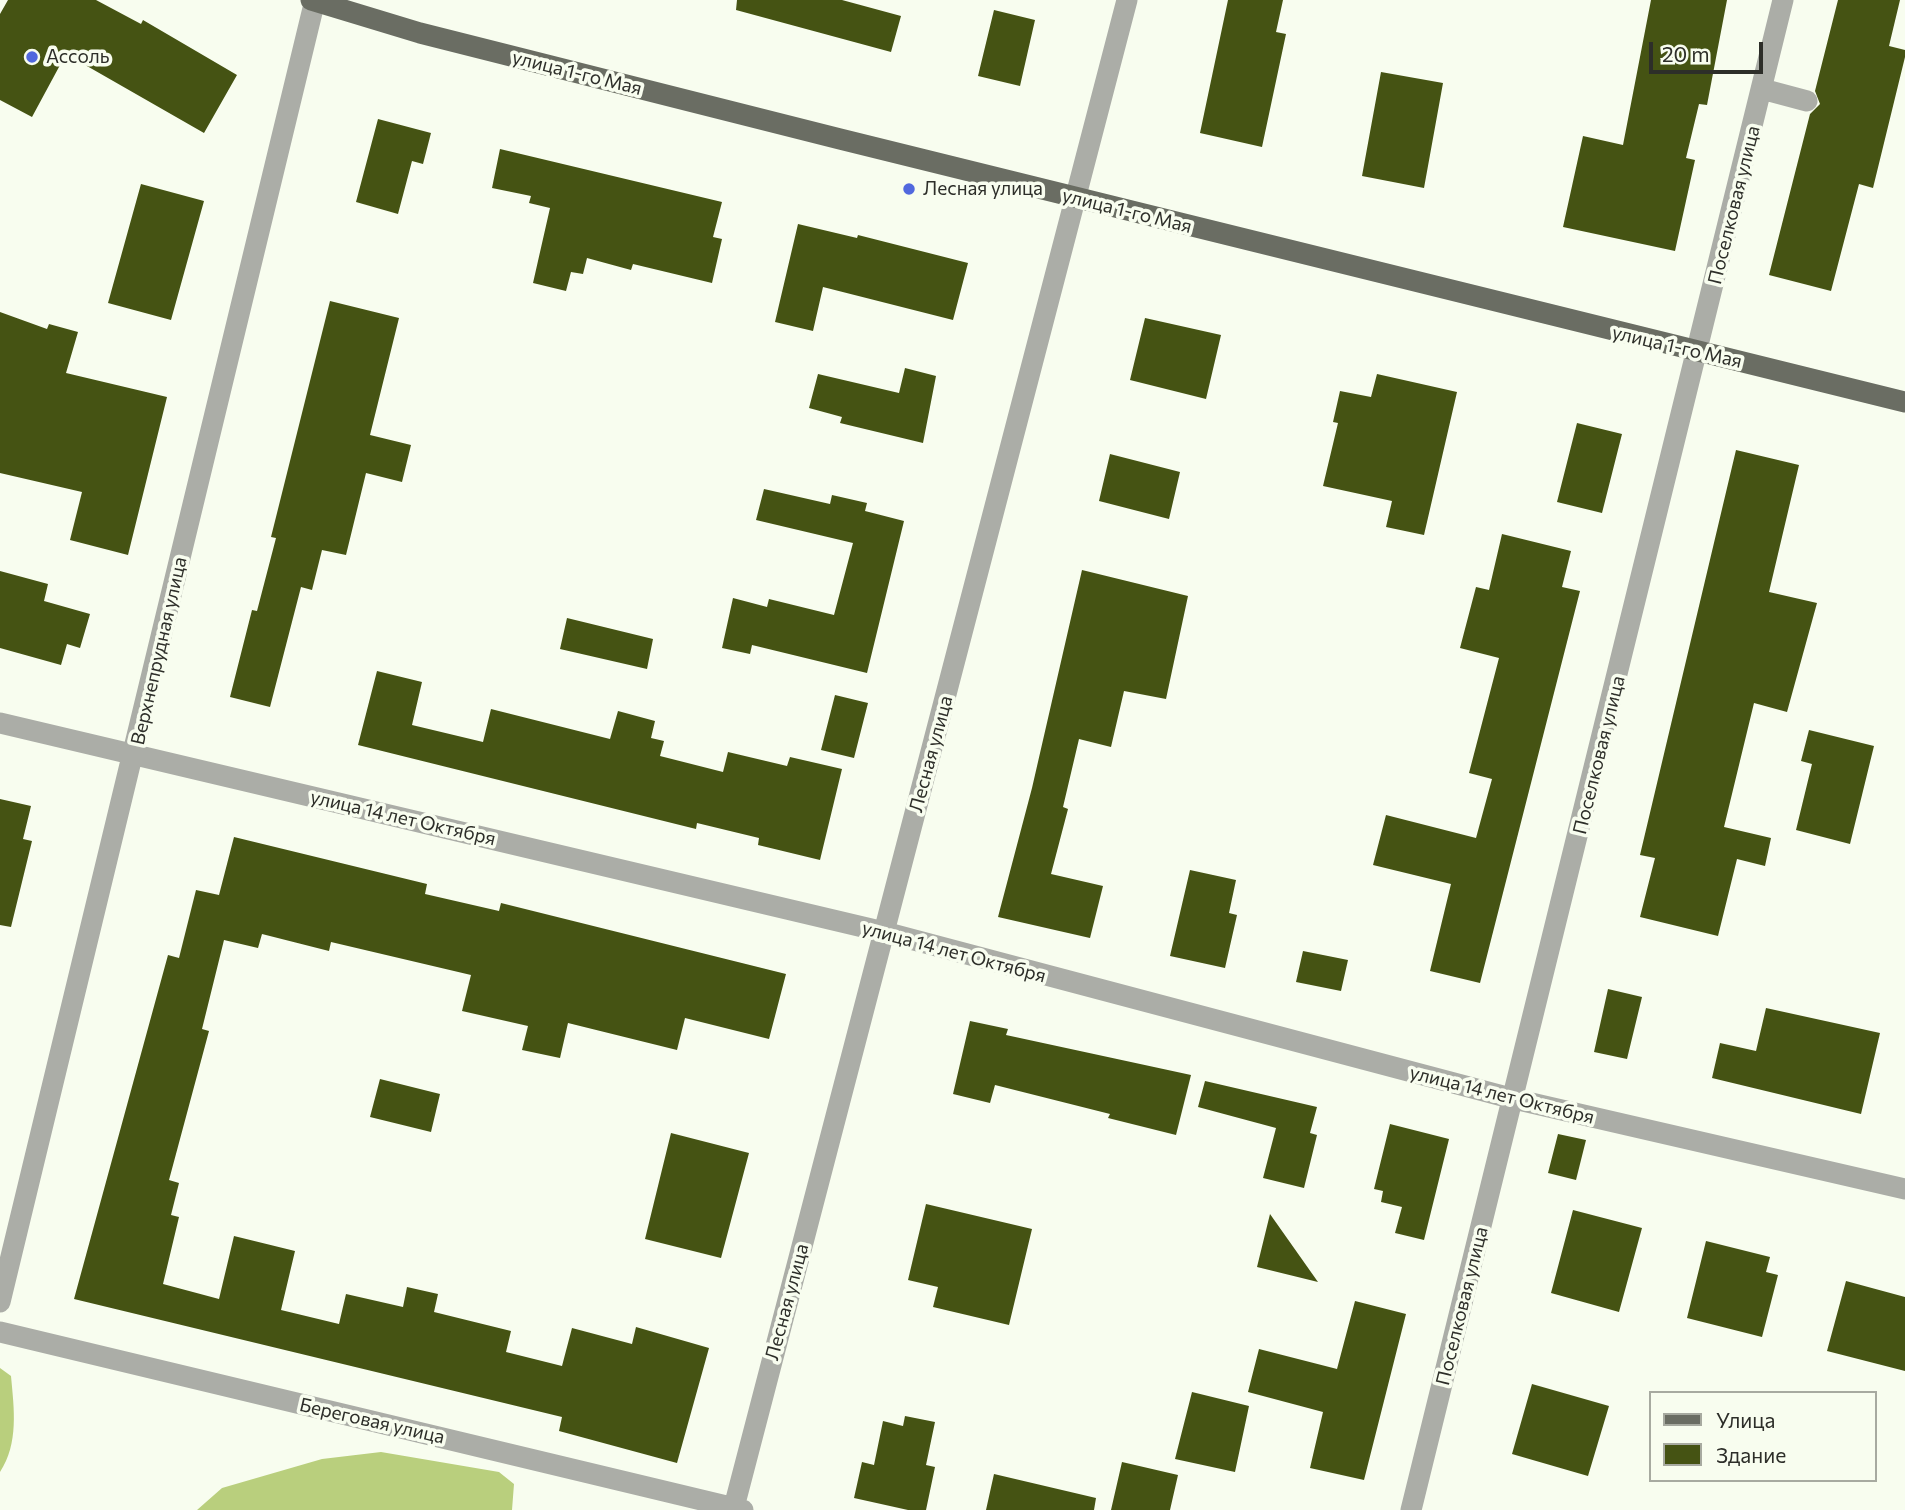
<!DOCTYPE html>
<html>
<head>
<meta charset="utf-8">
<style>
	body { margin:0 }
	#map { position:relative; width:1905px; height:1510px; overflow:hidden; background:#f8fdef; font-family:Commissioner,sans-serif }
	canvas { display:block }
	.legend { position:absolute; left:1649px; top:1391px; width:228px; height:91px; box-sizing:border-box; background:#f8fdef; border:2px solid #a7aaa0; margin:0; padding:9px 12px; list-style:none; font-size:21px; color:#2d2e29 }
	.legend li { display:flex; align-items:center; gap:14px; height:35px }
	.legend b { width:35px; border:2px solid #a7aaa0 }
	.scale { position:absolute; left:1649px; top:42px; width:114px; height:32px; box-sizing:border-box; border:4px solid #2d2e29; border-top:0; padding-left:9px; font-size:21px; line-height:24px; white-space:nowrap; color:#2d2e29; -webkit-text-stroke:5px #f8fdef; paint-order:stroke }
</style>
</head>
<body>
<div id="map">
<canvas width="1905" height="1510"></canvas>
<ul class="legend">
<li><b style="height:9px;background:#6a6d63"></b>Улица</li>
<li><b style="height:19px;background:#455313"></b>Здание</li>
</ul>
<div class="scale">20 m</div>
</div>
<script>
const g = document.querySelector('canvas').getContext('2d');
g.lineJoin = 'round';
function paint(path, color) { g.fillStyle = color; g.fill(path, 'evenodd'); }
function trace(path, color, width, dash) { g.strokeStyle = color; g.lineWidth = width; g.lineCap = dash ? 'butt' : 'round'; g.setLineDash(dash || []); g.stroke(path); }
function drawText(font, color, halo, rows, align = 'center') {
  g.font = font + ' Commissioner,sans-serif'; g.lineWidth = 7; g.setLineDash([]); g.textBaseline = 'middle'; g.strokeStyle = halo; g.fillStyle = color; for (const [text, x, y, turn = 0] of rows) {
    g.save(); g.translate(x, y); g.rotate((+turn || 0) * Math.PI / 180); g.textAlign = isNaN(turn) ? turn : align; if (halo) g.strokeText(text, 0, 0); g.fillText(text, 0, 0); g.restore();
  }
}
paint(new Path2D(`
	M 0,1368 L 11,1376 C 14,1409 19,1443 0,1472 Z
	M 381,1452 L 499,1472 L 514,1484 L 512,1510 L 197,1510 L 222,1488 L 322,1459 Z`), '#b9cf7d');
paint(new Path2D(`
	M 8,0 L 96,0 L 141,24 L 143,20 L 237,75 L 204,133 L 66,54 L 32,117 L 0,100 L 0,14 Z
	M 737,0 L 842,0 L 901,16 L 891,52 L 736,10 Z
	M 1228,0 L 1283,0 L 1276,32 L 1286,34 L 1262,147 L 1200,133 Z
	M 1651,0 L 1727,0 L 1707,105 L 1699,104 L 1686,158 L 1695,160 L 1675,251 L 1563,227 L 1583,136 L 1623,145 Z
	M 1838,0 L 1900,0 L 1889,46 L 1905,50 L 1905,57 L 1873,188 L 1859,184 L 1831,291 L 1769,275 L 1810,114 L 1820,104 L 1815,91 Z
	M 994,10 L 1035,20 L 1020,86 L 978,76 Z
	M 1381,72 L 1443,83 L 1424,188 L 1362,176 Z
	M 378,119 L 431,133 L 423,164 L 412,161 L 398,214 L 356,202 Z
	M 500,149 L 722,202 L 713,237 L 722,239 L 712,283 L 633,264 L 631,270 L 587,258 L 583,274 L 571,272 L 566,291 L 533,283 L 550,208 L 529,203 L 531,196 L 492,188 Z
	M 141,184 L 204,201 L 171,320 L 108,303 Z
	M 798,224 L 857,238 L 858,235 L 968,263 L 953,320 L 823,287 L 813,331 L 775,322 Z
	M 330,301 L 399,318 L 370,435 L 411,445 L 402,482 L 366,473 L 346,555 L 322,550 L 312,590 L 301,587 L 270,707 L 230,697 L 252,610 L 257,611 L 276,538 L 271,537 Z
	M 0,312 L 47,329 L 49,324 L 78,332 L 66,373 L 167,397 L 128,555 L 70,540 L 82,492 L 0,473 Z
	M 1145,318 L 1221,335 L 1206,399 L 1130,380 Z
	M 905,368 L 936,376 L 923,443 L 840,423 L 842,417 L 809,408 L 818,374 L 899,393 Z
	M 1377,374 L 1457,392 L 1424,535 L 1386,527 L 1392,501 L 1323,486 L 1338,423 L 1333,422 L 1340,391 L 1371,397 Z
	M 1577,423 L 1622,434 L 1602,513 L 1557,502 Z
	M 1736,450 L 1799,465 L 1769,592 L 1817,603 L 1787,712 L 1754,703 L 1724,827 L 1771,838 L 1765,866 L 1737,859 L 1718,936 L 1640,917 L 1655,858 L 1640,855 Z
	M 1110,454 L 1180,472 L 1169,519 L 1099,501 Z
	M 764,489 L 830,504 L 832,495 L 867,503 L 865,511 L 904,521 L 867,673 L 752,645 L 750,654 L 722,648 L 733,598 L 767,607 L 769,599 L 834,615 L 853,543 L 756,520 Z
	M 1502,534 L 1571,551 L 1562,587 L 1580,591 L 1480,983 L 1430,971 L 1451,884 L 1373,865 L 1386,815 L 1476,838 L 1492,779 L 1469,773 L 1499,658 L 1460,648 L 1476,587 L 1489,590 Z
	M 1082,570 L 1188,596 L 1166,699 L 1124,691 L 1111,747 L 1079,739 L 1063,807 L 1068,809 L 1051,874 L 1103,886 L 1090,938 L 998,917 L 1032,788 Z
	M 0,571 L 48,584 L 44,601 L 90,614 L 80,648 L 67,644 L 61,665 L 0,648 Z
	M 567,618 L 653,639 L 647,669 L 560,649 Z
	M 377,671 L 422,682 L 412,725 L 483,742 L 491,709 L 610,739 L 618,711 L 655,721 L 651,738 L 664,741 L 660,756 L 723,772 L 728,752 L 787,766 L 790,757 L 842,769 L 820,860 L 758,845 L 759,838 L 697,823 L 696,829 L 358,745 Z
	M 835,695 L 868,703 L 854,758 L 821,750 Z
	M 1809,730 L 1874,746 L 1850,844 L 1796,830 L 1812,764 L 1801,761 Z
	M 0,799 L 31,806 L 23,839 L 32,841 L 11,927 L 0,925 Z
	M 234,837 L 427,884 L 425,894 L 499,911 L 501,903 L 786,974 L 769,1039 L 685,1018 L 677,1050 L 568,1023 L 560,1058 L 522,1050 L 528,1026 L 462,1011 L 471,975 L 331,942 L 329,951 L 262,934 L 258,948 L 224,940 L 202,1029 L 209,1031 L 169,1180 L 179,1183 L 171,1215 L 179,1217 L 163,1284 L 219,1299 L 234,1236 L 295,1251 L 281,1310 L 339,1324 L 346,1294 L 403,1307 L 407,1287 L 438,1294 L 434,1312 L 511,1331 L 506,1352 L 562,1366 L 572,1328 L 632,1344 L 636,1327 L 709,1348 L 677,1463 L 559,1431 L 562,1417 L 74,1299 L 168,955 L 179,958 L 196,890 L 219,895 Z
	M 1190,870 L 1236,880 L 1229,913 L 1237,915 L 1225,968 L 1170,956 Z
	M 1303,951 L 1348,960 L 1341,991 L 1296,982 Z
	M 1608,989 L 1642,997 L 1627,1059 L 1594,1052 Z
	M 1766,1008 L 1880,1033 L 1861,1114 L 1712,1078 L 1720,1043 L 1756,1051 Z
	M 970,1021 L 1008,1029 L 1006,1035 L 1191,1075 L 1176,1135 L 1108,1118 L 1110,1114 L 995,1085 L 990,1103 L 953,1094 Z
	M 380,1079 L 440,1094 L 431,1132 L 370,1117 Z
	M 1205,1081 L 1317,1107 L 1310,1133 L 1317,1135 L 1304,1188 L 1263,1178 L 1276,1128 L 1198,1107 Z
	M 1390,1124 L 1449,1139 L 1424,1240 L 1395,1233 L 1402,1207 L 1381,1202 L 1383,1191 L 1374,1189 Z
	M 671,1133 L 749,1153 L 721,1258 L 645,1239 Z
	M 1558,1134 L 1586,1140 L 1576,1180 L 1548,1173 Z
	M 926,1204 L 1032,1229 L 1009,1325 L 933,1307 L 938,1287 L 908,1280 Z
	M 1573,1210 L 1642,1228 L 1619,1312 L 1551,1293 Z
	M 1270,1214 L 1318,1282 L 1257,1267 Z
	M 1706,1241 L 1770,1257 L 1766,1272 L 1778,1275 L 1762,1337 L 1687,1318 Z
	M 1846,1281 L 1905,1297 L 1905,1371 L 1827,1351 Z
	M 1355,1301 L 1406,1314 L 1364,1480 L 1310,1468 L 1323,1412 L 1248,1392 L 1259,1349 L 1337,1369 Z
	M 1532,1384 L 1609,1406 L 1588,1476 L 1512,1454 Z
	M 1192,1392 L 1249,1406 L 1235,1472 L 1175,1459 Z
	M 905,1416 L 935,1422 L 926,1465 L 935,1467 L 926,1510 L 908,1510 L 854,1498 L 862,1462 L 874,1465 L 883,1421 L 903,1426 Z
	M 1122,1462 L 1178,1475 L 1170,1510 L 1111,1510 Z
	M 994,1474 L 1096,1498 L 1094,1510 L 986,1510 Z`), '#455313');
trace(new Path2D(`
	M 1762,89 L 1807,101
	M 0,723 L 884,932 L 1514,1099 L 1905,1189
	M 0,1302 L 315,0
	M 0,1332 L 743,1510
	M 734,1507 L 1127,0
	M 1411,1510 L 1783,0`), '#abada7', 21);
trace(new Path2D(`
	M 311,0 L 420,33 L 840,139 L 1905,402`), '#6a6d63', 21);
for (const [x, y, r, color] of [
	[32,57,7,"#5168de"],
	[909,189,7,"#5168de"]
]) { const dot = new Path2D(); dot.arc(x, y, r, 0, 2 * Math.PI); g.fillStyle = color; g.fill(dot); trace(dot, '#f8fdef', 2.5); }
drawText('19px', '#2d2e29', '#f8fdef', [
	["Ассоль",46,57],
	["Лесная улица",923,189]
], 'left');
drawText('19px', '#2d2e29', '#f8fdef', [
	["улица 1-го Мая",577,73,14],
	["Поселковая улица",1734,205,-76],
	["улица 1-го Мая",1127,211,14],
	["улица 1-го Мая",1677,347,13],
	["Верхнепрудная улица",159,651,-77],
	["Лесная улица",931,754,-75],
	["Поселковая улица",1599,755,-76],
	["улица 14 лет Октября",403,818,13],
	["улица 14 лет Октября",954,952,15],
	["улица 14 лет Октября",1502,1095,14],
	["Лесная улица",787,1302,-75],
	["Поселковая улица",1462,1306,-76],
	["Береговая улица",372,1421,13]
]);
</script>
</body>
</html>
